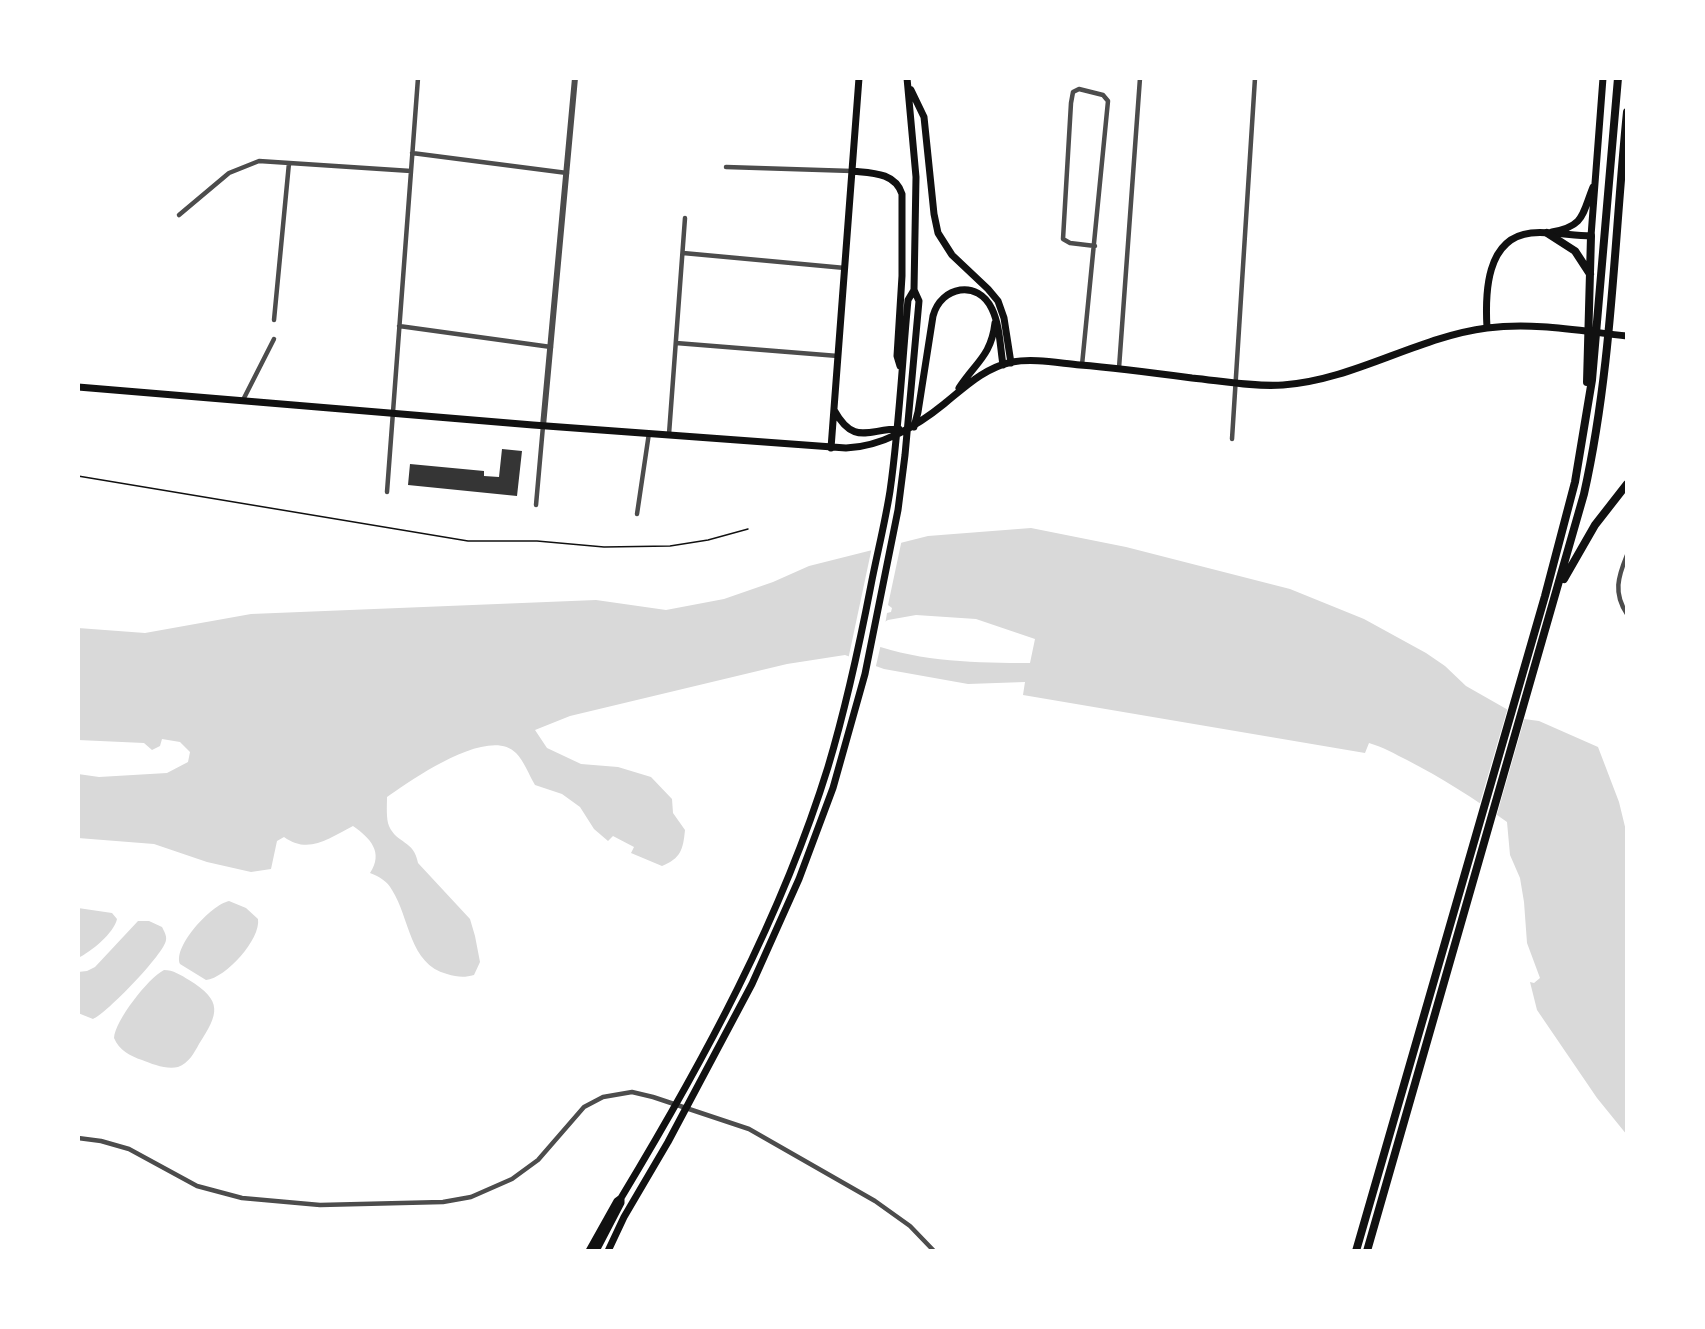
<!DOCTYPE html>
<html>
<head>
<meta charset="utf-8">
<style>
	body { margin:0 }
	#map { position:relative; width:1705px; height:1329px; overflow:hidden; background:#fff; font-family:Quicksand,sans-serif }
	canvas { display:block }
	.frame { position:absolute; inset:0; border:80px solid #fff; pointer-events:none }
</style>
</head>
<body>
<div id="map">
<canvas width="1705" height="1329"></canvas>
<div class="frame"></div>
</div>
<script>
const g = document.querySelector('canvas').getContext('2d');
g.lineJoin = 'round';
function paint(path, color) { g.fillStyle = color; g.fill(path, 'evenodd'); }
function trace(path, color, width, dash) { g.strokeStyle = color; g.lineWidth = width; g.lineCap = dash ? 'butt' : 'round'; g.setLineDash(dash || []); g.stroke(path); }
paint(new Path2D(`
	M 1031,528 L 1126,547 L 1290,589 L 1364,619 L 1426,653 L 1445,666 L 1466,686 L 1524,719 L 1539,721 L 1598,747 L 1619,802 L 1627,835 L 1627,1135 L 1597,1098 L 1537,1010 L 1530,982 L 1534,983 L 1540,978 L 1527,943 L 1524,902 L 1520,878 L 1510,855 L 1507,822 C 1475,799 1442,778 1407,760 C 1395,754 1383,747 1369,743 L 1365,753 L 1023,695 L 1025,682 L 968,684 L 884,669 L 845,655 L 787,664 L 570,716 L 535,730 L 547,748 L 581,764 L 618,767 L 651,777 L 672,799 L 673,813 L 685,830 C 683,850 681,858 662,866 L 631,853 L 634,847 L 613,836 L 608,841 L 594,829 L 580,807 L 562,794 L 535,785 C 529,775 524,761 516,753 C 489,725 411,780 387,797 C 387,806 386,819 389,826 C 397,844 414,840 418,863 L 470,919 L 475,936 L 480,962 L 474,975 C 464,978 457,977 447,974 C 409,964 410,918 392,890 C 387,881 380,877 370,873 C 384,852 370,838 353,826 C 329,838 309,855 284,837 L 277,841 L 271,869 L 251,872 L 207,862 L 154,844 L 78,838 L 78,774 L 99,777 L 167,773 L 188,762 L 190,752 L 180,742 L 162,739 L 160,746 L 152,750 L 144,743 L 78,740 L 78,628 L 145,633 L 251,614 L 596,600 L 666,610 L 724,599 L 773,582 L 809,566 L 928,536 ZM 916,615 L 976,619 L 1035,639 L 1030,663 C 978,663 921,662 872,644 L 871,630 L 888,620 Z
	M 229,901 L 246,908 L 258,919 C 261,939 226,978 206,980 L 180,964 C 173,946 211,905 229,901 Z
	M 78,908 L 112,913 L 117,919 C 114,933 91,952 78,958 Z
	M 138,921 L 149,921 L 162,927 C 164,931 167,936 166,940 C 165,953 106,1014 93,1019 L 78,1013 L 78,972 L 87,971 L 95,967 Z
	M 164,970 C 173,970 181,975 189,980 C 223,1001 219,1013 199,1044 C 194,1053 189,1063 178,1067 C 167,1070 152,1064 142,1060 C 130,1056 119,1050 114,1038 C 115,1021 148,978 164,970 Z`), '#d9d9d9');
paint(new Path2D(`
	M 902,539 L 888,605 L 892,608 L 891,612 L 887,613 L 885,625 L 873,632 L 874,642 L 881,644 L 875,670 L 848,660 L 872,547 Z
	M 1508,707 L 1525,717 L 1496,818 L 1479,806 Z`), '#fff');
paint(new Path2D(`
	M 502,449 L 522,451 L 517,496 L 408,485 L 410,464 L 484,471 L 484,476 L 499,477 Z`), '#353535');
trace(new Path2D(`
	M 78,476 L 468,541 L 537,541 L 604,547 L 670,546 L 708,540 L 748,529`), '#111', 1.5);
trace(new Path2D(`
	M 412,153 L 567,173
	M 726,167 L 852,171
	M 179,215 L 229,173 L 259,161 L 411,171
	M 683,253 L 845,268
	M 274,320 L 289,163
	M 399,326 L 551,347
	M 676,343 L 838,356
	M 1082,365 L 1108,101 L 1103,95 L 1079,89 L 1073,92 L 1071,103 L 1063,239 L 1070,243 L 1095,246
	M 1119,368 L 1140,78
	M 243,400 L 274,339
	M 669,434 L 685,218
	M 1232,439 L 1255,78
	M 387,492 L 418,78
	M 536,505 L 543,426
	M 637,514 L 649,433
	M 1627,555 C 1618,577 1613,593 1627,614
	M 78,1138 L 101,1141 L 129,1149 L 197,1186 L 242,1198 L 320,1205 L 443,1202 L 471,1197 L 512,1179 L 538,1160 L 584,1107 L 603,1097 L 632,1092 L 653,1097 L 749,1129 L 875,1201 L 910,1226 L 934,1251`), '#4c4c4c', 4.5);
trace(new Path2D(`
	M 543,426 L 575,78`), '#4c4c4c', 6);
trace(new Path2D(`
	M 911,90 L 924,117 L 934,214 L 938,233 L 952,255 L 988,289 L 998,301 L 1004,318 L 1011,363
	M 852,171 C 871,173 895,172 902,194 L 902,276 L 897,356 L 900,366
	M 1552,232 C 1585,226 1582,214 1593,187
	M 1487,328 C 1485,293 1486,238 1531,233 C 1551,231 1572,236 1591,236 L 1603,78
	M 78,387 L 533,425 L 846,448 C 881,447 917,426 944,404 C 965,387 984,368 1012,362 C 1034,358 1058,363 1080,365 C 1118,368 1155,373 1192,378 C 1222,381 1253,387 1283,385 C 1354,380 1417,337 1487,328 C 1535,322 1580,331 1627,336
	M 959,388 C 976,362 991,356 995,323
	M 834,410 C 854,446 868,429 899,429
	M 914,427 L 918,412 L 933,316 C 941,286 978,279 992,309 C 1000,326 1000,346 1003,365
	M 831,448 L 859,78
	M 589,1251 L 617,1201 L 621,1198 C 703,1062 781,919 828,767 C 846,707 859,647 871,585 C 877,554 885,523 890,491 C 899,428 902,364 908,300 L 914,290
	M 596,1251 L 621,1203 L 621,1198
	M 608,1251 L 624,1217 L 668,1142 L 752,984 L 799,879 L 833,788 L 865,674 L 898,510 L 905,455 L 919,301 L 914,290 L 916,177 L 907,78`), '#111', 7);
trace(new Path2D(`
	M 1547,233 L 1575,251 L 1590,274
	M 1587,382 L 1591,236
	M 1564,579 L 1595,525 L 1627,484
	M 1356,1251 L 1545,596 L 1575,482 L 1592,380 L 1618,78
	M 1367,1251 L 1584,494 C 1612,369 1614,240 1627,112`), '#111', 8);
</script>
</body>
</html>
